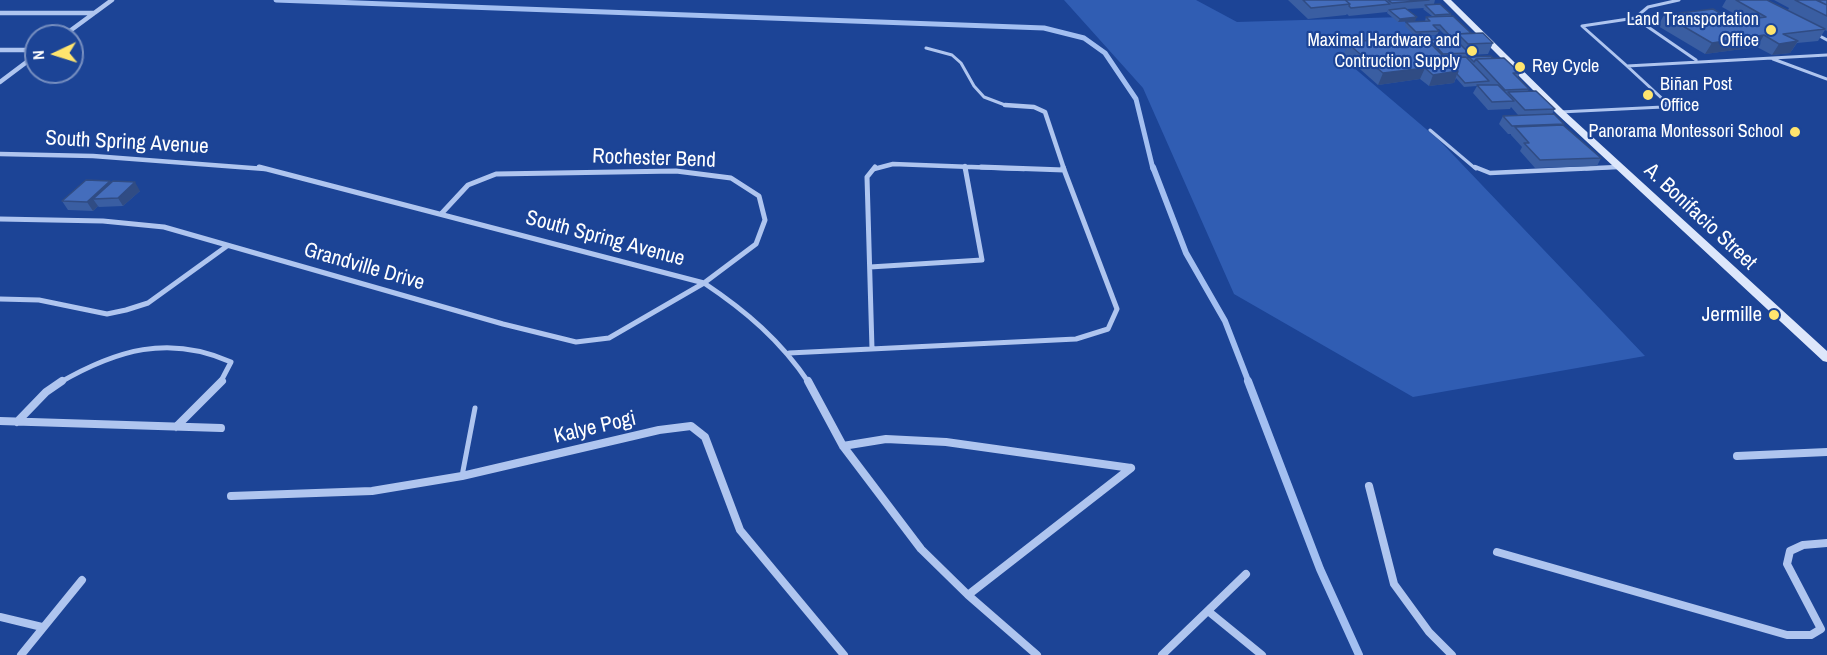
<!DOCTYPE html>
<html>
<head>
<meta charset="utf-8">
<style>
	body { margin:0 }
	#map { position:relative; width:1827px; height:655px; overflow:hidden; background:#1c4496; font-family:"Archivo Narrow",sans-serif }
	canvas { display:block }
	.north { position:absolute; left:24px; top:24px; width:60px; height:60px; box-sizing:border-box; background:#1c4496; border:2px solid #778fc0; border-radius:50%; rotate:266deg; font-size:16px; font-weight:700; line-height:24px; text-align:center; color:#fff }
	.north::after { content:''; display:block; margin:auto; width:21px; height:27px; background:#ffe56e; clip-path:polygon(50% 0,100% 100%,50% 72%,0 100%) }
</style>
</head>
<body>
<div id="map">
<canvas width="1827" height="655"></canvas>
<div class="north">N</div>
</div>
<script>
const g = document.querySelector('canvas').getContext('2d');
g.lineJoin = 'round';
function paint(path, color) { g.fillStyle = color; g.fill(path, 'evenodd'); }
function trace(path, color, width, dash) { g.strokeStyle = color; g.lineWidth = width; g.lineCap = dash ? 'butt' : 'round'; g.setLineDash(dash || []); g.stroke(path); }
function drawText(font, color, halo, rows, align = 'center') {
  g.font = font + ' "Archivo Narrow",sans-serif'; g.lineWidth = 4.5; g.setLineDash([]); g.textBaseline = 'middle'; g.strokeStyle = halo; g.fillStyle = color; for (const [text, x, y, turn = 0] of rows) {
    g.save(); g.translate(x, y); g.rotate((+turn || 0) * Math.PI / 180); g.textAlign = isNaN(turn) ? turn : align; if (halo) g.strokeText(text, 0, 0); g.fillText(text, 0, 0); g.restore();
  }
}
paint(new Path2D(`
	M 1064,0 L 1196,0 L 1237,22 L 1402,17 L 1414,36 L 1443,35 L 1468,61 L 1418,44 L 1339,55 L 1439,140 L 1645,356 L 1413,397 L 1234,294 L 1143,88 Z`), '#305db3');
trace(new Path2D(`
	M 276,0 L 1044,28 L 1084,38 L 1105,53 L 1136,99 L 1153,169`), '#a3bff1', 5);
trace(new Path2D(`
	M 1153,167 L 1186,253 L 1225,321 L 1249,383`), '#a3bff1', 6);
trace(new Path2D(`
	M 1248,381 L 1320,569 L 1359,655`), '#a3bff1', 8);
trace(new Path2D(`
	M 1679,0 L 1648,7 L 1635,18 L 1696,60
	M 1816,34 L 1827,40
	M 926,48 L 952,55 L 961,63 L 974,86 L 984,97 L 1005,105
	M 1773,59 L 1827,79
	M 1627,66 L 1582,26 L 1635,18
	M 1560,112 L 1663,107 L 1668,104 L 1627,66 L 1827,55
	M 1430,130 L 1476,169
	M 1586,169 L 1620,167`), '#afc5ef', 3);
trace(new Path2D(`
	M 1475,167 L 1490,173 L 1618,167`), '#afc5ef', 4.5);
trace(new Path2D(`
	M 462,476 L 475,408`), '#afc5ef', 5);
trace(new Path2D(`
	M 0,13 L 94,13
	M 63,36 L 112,0
	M 0,50 L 36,50
	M 0,82 L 36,55
	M 1005,105 L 1034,107 L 1045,112 L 1064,169
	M 0,154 L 93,156 L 265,169
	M 965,166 L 965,169
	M 874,169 L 893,164 L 1024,169`), '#afc5ef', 4.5);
trace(new Path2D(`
	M 259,167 L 704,283 C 746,311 781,341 809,383
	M 981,167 L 1064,170
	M 0,219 L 103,221 L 164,227 L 503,324 L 576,342 L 609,338 L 704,283 L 756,244 L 765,220 L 759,196 L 731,178 L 676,171 L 496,174 L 468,185 L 442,213
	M 870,267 L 982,260 L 965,167
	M 0,299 L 39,300 L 107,314 L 126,310 L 148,303 L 227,246
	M 872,349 L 867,177 L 875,167
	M 789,353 L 1076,339 L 1108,329 L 1117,309 L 1063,167
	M 59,383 C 116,350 169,334 231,362 L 220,383`), '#afc5ef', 5);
trace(new Path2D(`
	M 808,381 L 843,446 L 921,549 L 968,595 L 1037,655
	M 0,421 L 221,428
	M 17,422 L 46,392 L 62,381
	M 176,427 L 222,381
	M 843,446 L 886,439 L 946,442 L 1131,468
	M 1737,456 L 1827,452
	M 1369,486 L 1394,584 L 1429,632 L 1452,655
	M 231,496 L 372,491 L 462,476 L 659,430 L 691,426 L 705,437 L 740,530 L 844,655
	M 1497,552 L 1787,635 L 1811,635 L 1821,629 L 1787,564 L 1790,551 L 1803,545 L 1827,543
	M 968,595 L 1131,468
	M 1208,611 L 1262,655
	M 0,617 L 42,627
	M 21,655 L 82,580
	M 1162,655 L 1246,574`), '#afc5ef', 8);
paint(new Path2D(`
	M 1443,0 L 1451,0 L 1563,110 L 1827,351 L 1827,362 L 1823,361 L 1557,114 Z`), '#dde7fb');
paint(new Path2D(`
	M 1288,0 L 1435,0 L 1434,4 L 1451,14 L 1451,16 L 1471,33 L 1493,43 L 1488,54 L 1468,55 L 1467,58 L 1468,59 L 1469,57 L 1493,58 L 1520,73 L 1518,77 L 1529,89 L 1528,91 L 1555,109 L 1552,114 L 1564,124 L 1563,126 L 1601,158 L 1597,166 L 1535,168 L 1520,151 L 1522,147 L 1511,135 L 1511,134 L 1508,134 L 1499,124 L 1503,116 L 1518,115 L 1511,107 L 1510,109 L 1488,110 L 1473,93 L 1477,86 L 1464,87 L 1456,78 L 1454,83 L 1429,86 L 1420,79 L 1378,85 L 1344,55 L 1347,43 L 1414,35 L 1405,26 L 1406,22 L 1425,21 L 1426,17 L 1432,16 L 1423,9 L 1424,8 L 1407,9 L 1415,21 L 1398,22 L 1387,13 L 1388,10 L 1387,12 L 1349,16 L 1347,14 L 1346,15 L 1308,19 ZM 1437,29 L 1439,29 L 1449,39 L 1430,40 L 1429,42 L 1423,36 L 1437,35 L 1439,31 Z
	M 1726,0 L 1767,0 L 1788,10 L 1789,8 L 1774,0 L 1827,0 L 1827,31 L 1825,30 L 1818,41 L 1797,43 L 1790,53 L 1772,55 L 1757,47 L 1705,54 L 1658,26 L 1664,15 L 1734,21 L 1744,19 L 1722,7 Z
	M 111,183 L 140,191 L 123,206 L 99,207 L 98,206 L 93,211 L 68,210 L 62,201 Z`), '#3a5ea2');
paint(new Path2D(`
	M 1417,17 L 1415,21 L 1398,22 L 1400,19 Z
	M 1764,35 L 1757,47 L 1705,54 L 1712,43 Z
	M 1798,41 L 1790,53 L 1772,55 L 1779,44 Z
	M 1425,68 L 1420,79 L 1378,85 L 1383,73 Z
	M 1458,71 L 1454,83 L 1429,86 L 1433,75 Z
	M 110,181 L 116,189 L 93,199 L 98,206 L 93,211 L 87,202 Z
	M 135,182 L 140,191 L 123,206 L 118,198 Z`), '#304c84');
const building = new Path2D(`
	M 1303,0 L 1345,0 L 1350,4 L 1311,8 Z
	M 1345,0 L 1385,0 L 1390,4 L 1351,8 L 1349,6 L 1350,4 Z
	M 1388,0 L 1429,0 L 1392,3 Z
	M 1736,0 L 1767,0 L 1825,29 L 1783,34 L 1798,41 L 1779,44 L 1764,35 L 1712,43 L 1664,15 L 1713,9 L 1734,21 L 1766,17 Z
	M 1795,0 L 1816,0 L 1827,5 L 1827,16 Z
	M 1817,0 L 1827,0 L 1827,5 Z
	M 1440,4 L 1451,14 L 1435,15 L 1425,5 Z
	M 1405,8 L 1417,17 L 1400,19 L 1389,10 Z
	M 1453,16 L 1471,33 L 1458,34 L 1457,35 L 1450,36 L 1440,25 L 1433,25 L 1439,31 L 1416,32 L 1406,22 L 1430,21 L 1426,17 Z
	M 1483,33 L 1493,43 L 1468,44 L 1458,34 Z
	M 1421,34 L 1458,71 L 1433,75 L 1425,68 L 1383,73 L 1347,43 Z
	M 1455,39 L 1469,53 L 1443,54 L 1430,40 Z
	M 1491,56 L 1493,58 L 1476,59 L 1474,62 L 1469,57 Z
	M 1466,57 L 1489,81 L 1465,83 L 1457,74 L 1458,71 L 1445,58 Z
	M 1504,58 L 1520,73 L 1513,73 L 1529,89 L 1505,90 L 1476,59 Z
	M 1477,85 L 1498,85 L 1514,101 L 1492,102 Z
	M 1536,91 L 1555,109 L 1525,110 L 1508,92 Z
	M 1554,114 L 1564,124 L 1512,126 L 1503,116 Z
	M 1563,125 L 1601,158 L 1540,160 L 1524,143 L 1529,143 L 1515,127 Z
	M 86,180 L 110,181 L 87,202 L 62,201 Z
	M 113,181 L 135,182 L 118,198 L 93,199 Z`);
paint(building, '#446dbc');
trace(building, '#304c84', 1.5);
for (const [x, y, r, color] of [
	[1771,30,6,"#ffe56e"],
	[1472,51,6,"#ffe56e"],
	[1520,67,6,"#ffe56e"],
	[1648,95,6,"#ffe56e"],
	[1795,132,6,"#ffe56e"],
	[1774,315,6,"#ffe56e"]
]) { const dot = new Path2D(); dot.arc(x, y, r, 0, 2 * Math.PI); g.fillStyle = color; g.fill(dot); trace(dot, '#1c4496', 2); }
drawText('18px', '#fff', '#1c4496', [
	["Land Transportation",1759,20],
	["Office",1759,41],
	["Maximal Hardware and",1460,41],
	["Contruction Supply",1460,62],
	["Rey Cycle",1532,67,"left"],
	["Biñan Post",1660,85,"left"],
	["Office",1660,106,"left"],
	["Panorama Montessori School",1783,132]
], 'right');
drawText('21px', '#fff', '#1c4496', [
	["South Spring Avenue",127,143,3],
	["Rochester Bend",654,159,2],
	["A. Bonifacio Street",1700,217,43],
	["South Spring Avenue",605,239,15],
	["Grandville Drive",364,267,16],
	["Kalye Pogi",595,428,-13]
]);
drawText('21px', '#fff', '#1c4496', [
	["Jermille",1762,315]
], 'right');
</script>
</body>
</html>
